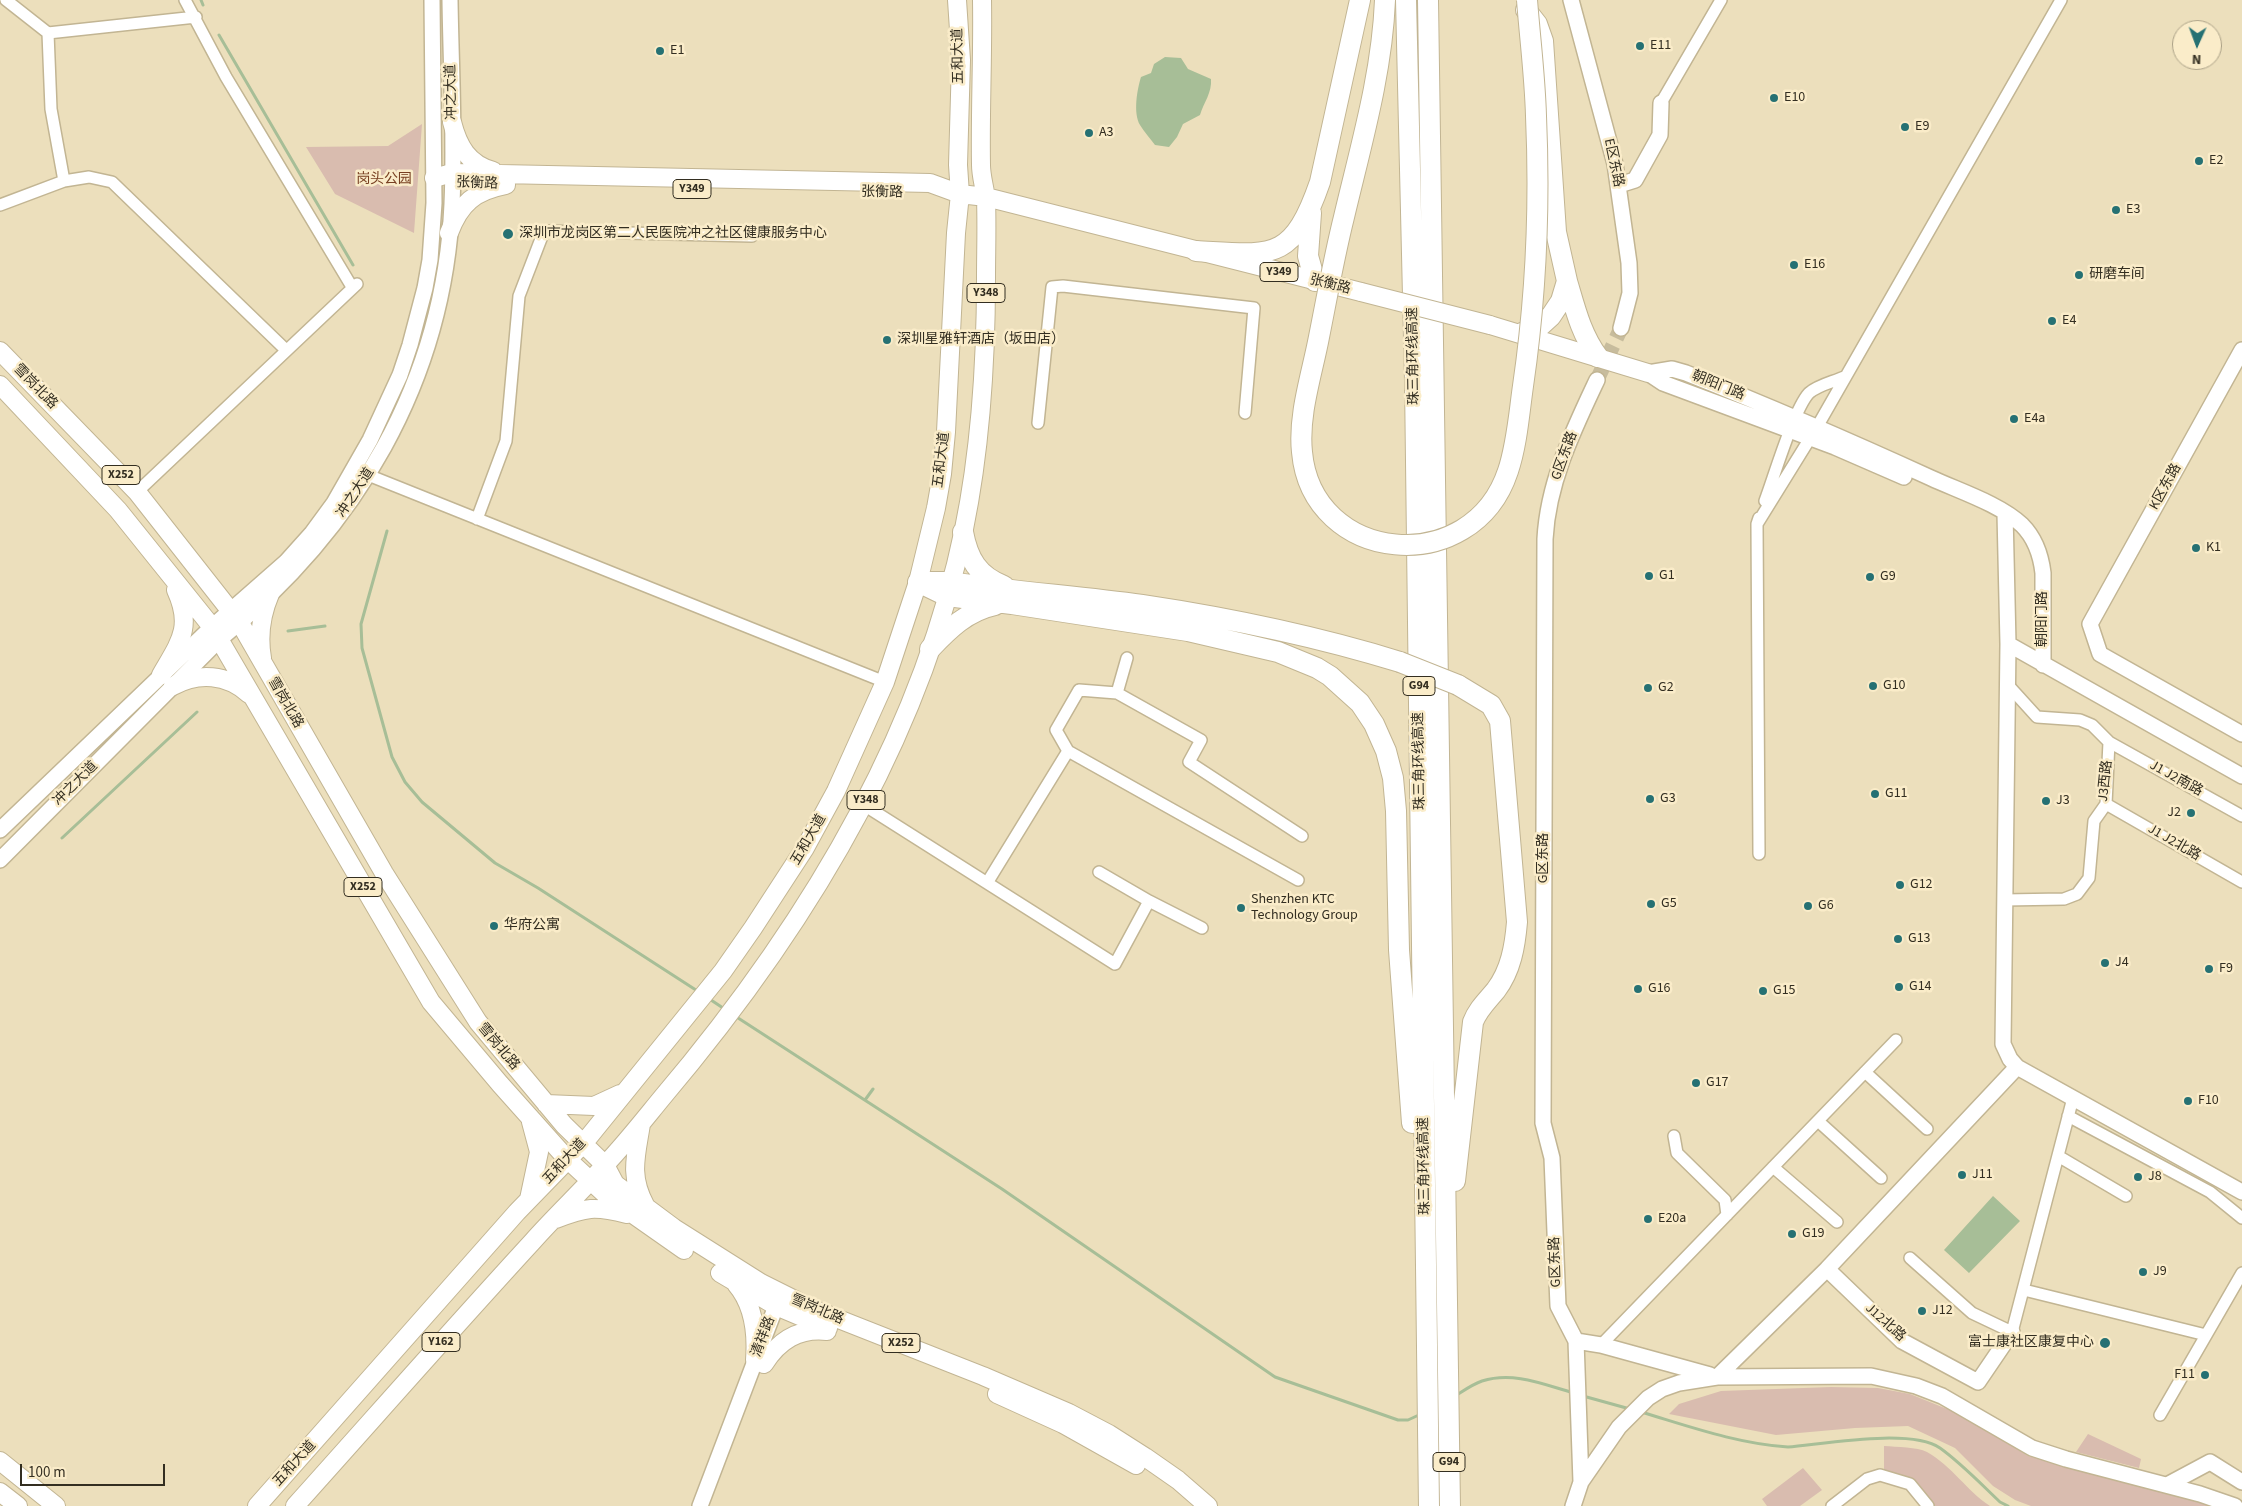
<!DOCTYPE html>
<html>
<head>
<meta charset="utf-8">
<style>
	body { margin:0 }
	#map { position:relative; width:2242px; height:1506px; overflow:hidden; background:#ecdfbc; font-family:"Source Sans 3",sans-serif }
	canvas { display:block }
	.north { position:absolute; left:2172px; top:20px; width:50px; height:50px; box-sizing:border-box; background:#faecc9; border:1px solid #aaa086; border-radius:50%; rotate:182deg; font-size:14px; font-weight:700; line-height:20px; text-align:center; color:#332e21 }
	.north::after { content:''; display:block; margin:auto; width:18px; height:22px; background:#267173; clip-path:polygon(50% 0,100% 100%,50% 72%,0 100%) }
	.scale { position:absolute; left:20px; top:1464px; width:145px; height:22px; box-sizing:border-box; border:2px solid #332e21; border-top:0; padding-left:6px; font-size:15px; line-height:18px; white-space:nowrap; color:#332e21; -webkit-text-stroke:4px #faecc9; paint-order:stroke }
</style>
</head>
<body>
<div id="map">
<canvas width="2242" height="1506"></canvas>
<div class="north">N</div>
<div class="scale">100 m</div>
</div>
<script>
const g = document.querySelector('canvas').getContext('2d');
g.lineJoin = 'round';
function paint(path, color) { g.fillStyle = color; g.fill(path, 'evenodd'); }
function trace(path, color, width, dash) { g.strokeStyle = color; g.lineWidth = width; g.lineCap = dash ? 'butt' : 'round'; g.setLineDash(dash || []); g.stroke(path); }
function drawText(font, color, halo, rows, align = 'center') {
  g.font = font + ' "Source Sans 3","Noto Sans SC",sans-serif'; g.lineWidth = 5; g.setLineDash([]); g.textBaseline = 'middle'; g.strokeStyle = halo; g.fillStyle = color; for (const [text, x, y, turn = 0] of rows) {
    g.save(); g.translate(x, y); g.rotate((+turn || 0) * Math.PI / 180); g.textAlign = isNaN(turn) ? turn : align; if (halo) g.strokeText(text, 0, 0); g.fillText(text, 0, 0); g.restore();
  }
}
paint(new Path2D(`
	M 422,124 L 414,233 L 335,194 L 306,147 L 388,146 Z
	M 1831,1387 L 1878,1388 L 1910,1394 L 1962,1415 L 2028,1456 L 2214,1506 L 2031,1506 L 2015,1500 L 1993,1486 L 1955,1448 L 1908,1426 L 1855,1428 L 1776,1435 L 1669,1414 L 1679,1404 L 1721,1391 Z
	M 2088,1434 L 2141,1459 L 2139,1468 L 2076,1452 Z
	M 1884,1446 C 1897,1447 1917,1447 1927,1452 C 1952,1466 1967,1491 1990,1506 L 1935,1506 L 1911,1478 L 1884,1470 Z
	M 1803,1468 L 1822,1490 L 1800,1506 L 1767,1506 L 1762,1499 Z`), '#d9bcaf');
paint(new Path2D(`
	M 1165,57 L 1181,58 L 1188,69 L 1211,79 C 1212,93 1204,102 1200,115 L 1183,124 L 1177,137 L 1169,147 L 1155,145 C 1150,138 1144,132 1140,125 C 1133,113 1137,90 1141,77 L 1151,73 L 1154,64 Z
	M 1993,1196 L 2020,1221 L 1969,1273 L 1944,1250 Z`), '#a7be97');
trace(new Path2D(`
	M 201,0 L 203,5
	M 219,35 L 353,265
	M 387,531 L 361,624 L 362,648 L 392,757 L 405,782 L 422,802 L 495,863 L 538,888 L 699,992
	M 288,631 L 325,626
	M 62,838 L 197,712
	M 708,998 L 726,1010
	M 735,1016 L 1002,1189 L 1275,1377 L 1398,1420 L 1408,1420 L 1421,1414
	M 865,1100 L 873,1089
	M 1455,1396 C 1463,1391 1473,1384 1482,1381 C 1514,1371 1545,1385 1574,1393
	M 1583,1396 L 1630,1409
	M 1641,1412 C 1688,1426 1738,1444 1788,1447 C 1824,1444 1911,1428 1940,1448 C 1961,1463 1981,1484 2000,1502 L 2008,1506`), '#a7be97', 3);
trace(new Path2D(`
	M 1597,380 L 1621,328`), '#c7bc9d', 15, [15, 8]);
const street = new Path2D(`
	M 6,0 L 48,33 L 196,17
	M 185,0 L 226,77 L 352,287
	M 48,33 L 51,109 L 64,181
	M 1661,103 L 1721,0
	M 0,205 L 64,181 L 89,177 L 112,182 L 286,350
	M 1038,423 L 1052,287 L 1063,286 L 1254,308 L 1245,413
	M 368,475 L 885,682
	M 137,492 L 357,284
	M 1765,501 C 1774,477 1794,409 1809,393 C 1818,385 1833,382 1844,377
	M 477,519 L 506,441 L 519,296 L 544,231 L 752,236
	M 1757,524 L 1817,427 L 2061,0
	M 1117,693 L 1201,740 L 1189,762 L 1302,836
	M 2109,742 L 2242,816
	M 1068,751 L 1056,730 L 1079,690 L 1117,693 L 1127,658
	M 2106,804 L 2242,882
	M 864,805 L 1115,964 L 1149,901 L 1099,872
	M 1759,854 L 1757,524 L 1759,518
	M 987,883 L 1068,751 L 1298,880
	M 2004,900 L 2064,899 L 2077,894 L 2089,878 L 2094,821 L 2106,804 L 2109,742 L 2092,725 L 2080,720 L 2037,717 L 2007,684
	M 1149,901 L 1202,928
	M 1865,1072 L 1927,1129
	M 2068,1116 L 2210,1192 L 2242,1218
	M 1818,1121 L 1881,1178
	M 1674,1136 L 1677,1153 L 1725,1200 L 1727,1215
	M 2058,1156 L 2126,1196
	M 1773,1167 L 1837,1222
	M 1910,1258 L 1972,1313 L 2012,1332 L 2073,1098
	M 2024,1290 L 2206,1335
	M 1601,1345 L 1896,1040
	M 2160,1415 L 2242,1273
	M 1832,1506 L 1867,1479 L 1880,1475 L 1910,1484 L 1928,1506`);
const secondary = new Path2D(`
	M 1571,0 L 1615,164 L 1629,263 L 1630,293 L 1621,328
	M 1619,185 L 1635,180 L 1660,135 L 1661,103
	M 2242,350 L 2090,624 L 2100,654 L 2242,734
	M 1648,373 L 1672,369 L 1686,373 C 1769,406 1850,441 1931,478 C 1959,491 2000,504 2022,525 C 2035,538 2041,556 2043,573 L 2043,665
	M 1648,373 L 1663,383 L 1835,447 L 1904,477
	M 2005,513 L 2008,644 L 2003,1044 L 2010,1059 L 2017,1067 L 2242,1192
	M 2008,644 L 2242,776
	M 0,830 L 212,627 L 286,562 L 312,533 L 334,503 L 370,440 L 400,375 L 410,345 L 425,288 L 430,260 L 434,203 L 432,0
	M 0,860 L 219,640 C 356,529 444,382 452,204 C 455,136 451,68 450,0
	M 1827,1269 L 1902,1341 L 1978,1382 L 2012,1332
	M 1576,1341 L 1601,1345 L 1710,1375
	M 1717,1377 L 1827,1269 L 2017,1067
	M 1581,1482 L 1576,1341 L 1558,1306 L 1552,1158 L 1543,1123 L 1545,539 C 1548,482 1573,431 1597,380
	M 2167,1485 L 2210,1462 L 2242,1482
	M 700,1506 L 776,1306 L 783,1299
	M 1573,1506 L 1581,1482 L 1619,1427 L 1648,1398 L 1662,1389 L 1679,1383 L 1717,1377 L 1871,1376 L 1916,1386 L 1942,1396 L 2032,1448 L 2066,1459 L 2200,1494 L 2235,1506`);
const primary = new Path2D(`
	M 452,122 C 458,146 468,164 493,171
	M 434,178 L 452,173 L 930,183 L 960,194 L 986,197 L 1361,292
	M 449,233 C 460,203 475,191 506,185
	M 1490,325 L 1648,373
	M 0,351 L 137,492 L 240,623 L 384,873 L 478,1022 L 564,1125 L 605,1165 L 615,1184 L 674,1228 L 761,1283 L 813,1309 L 983,1376 L 1069,1413 L 1109,1434 L 1145,1457 L 1178,1480 L 1208,1506
	M 0,385 L 118,510 L 212,627 L 431,1002 L 500,1084 L 567,1159 L 607,1196 L 684,1250
	M 262,658 C 258,635 261,615 270,594
	M 161,675 C 180,642 193,627 176,590
	M 173,686 C 198,672 227,674 249,694
	M 546,1104 L 594,1106 L 620,1094
	M 641,1124 C 636,1156 629,1175 645,1205
	M 529,1199 L 539,1152 L 531,1122
	M 556,1219 C 586,1207 595,1206 627,1214
	M 720,1273 L 776,1306 L 828,1328
	M 736,1284 C 754,1305 757,1334 755,1360
	M 764,1364 C 779,1340 799,1328 827,1331
	M 997,1394 L 1063,1424 L 1136,1465
	M 0,1461 L 56,1506
	M 0,1492 L 18,1506
	M 257,1506 L 517,1212 L 583,1144 L 723,971 L 753,928 L 805,848 L 836,791 L 885,682 L 918,582 L 936,508 L 942,474 L 946,432 L 956,233 L 960,194 L 958,165 L 961,60 L 957,0
	M 295,1506 C 374,1418 453,1328 533,1241 C 556,1215 582,1191 605,1165 C 625,1144 643,1121 661,1099 C 801,934 920,743 964,529 C 981,446 986,363 986,278 C 986,252 987,226 986,200 C 985,188 981,177 981,165 C 980,110 983,55 982,0`);
const highway = new Path2D(`
	M 1406,0 L 1415,381 L 1429,1506
	M 1428,0 L 1450,1506
	M 1311,213 L 1308,256 L 1315,281
	M 1196,251 C 1272,255 1292,263 1320,182 L 1360,0
	M 1567,281 C 1575,308 1581,334 1598,357
	M 1522,333 L 1540,326 L 1551,316 L 1561,301 L 1567,281 L 1556,232 L 1543,41 L 1537,24 L 1526,10
	M 963,532 C 968,559 978,576 1004,586
	M 918,582 L 947,596 L 1012,604 L 1188,631 L 1278,652 L 1317,668 L 1330,676 L 1360,703 L 1374,724 L 1386,751 L 1393,778 L 1396,811 L 1399,950 L 1412,1123
	M 925,582 L 950,582 C 1014,592 1078,596 1142,605 C 1229,618 1316,636 1400,662
	M 930,649 C 949,629 967,611 995,605
	M 1455,1181 L 1473,1022 C 1478,1009 1487,1001 1496,990 C 1511,970 1515,946 1517,922 L 1500,721 L 1491,705 L 1458,685`);
trace(street, '#c2b593', 14);
trace(secondary, '#c2b593', 18);
trace(primary, '#c2b593', 20);
trace(highway, '#c2b593', 22);
trace(street, '#fff', 11);
trace(secondary, '#fff', 15);
trace(primary, '#fff', 18);
trace(highway, '#fff', 20);
const primaryBridge = new Path2D(`
	M 1361,292 L 1490,325`);
const highwayBridge = new Path2D(`
	M 1385,0 C 1382,74 1361,145 1344,217 C 1334,257 1327,297 1319,337 C 1312,374 1298,415 1302,452 C 1312,564 1472,580 1508,471 C 1517,444 1519,414 1523,386 C 1536,297 1540,206 1536,116 C 1535,78 1530,39 1527,0
	M 1400,662 L 1458,685`);
trace(primaryBridge, '#c2b593', 20, []);
trace(highwayBridge, '#c2b593', 22, []);
trace(primaryBridge, '#fff', 18);
trace(highwayBridge, '#fff', 20);
for (const [x, y, r, color] of [
	[1640,46,5,"#267173"],
	[660,51,5,"#267173"],
	[1774,98,5,"#267173"],
	[1905,127,5,"#267173"],
	[1089,133,5,"#267173"],
	[2199,161,5,"#267173"],
	[2116,210,5,"#267173"],
	[508,234,6,"#267173"],
	[1794,265,5,"#267173"],
	[2079,275,5,"#267173"],
	[2052,321,5,"#267173"],
	[887,340,5,"#267173"],
	[2014,419,5,"#267173"],
	[2196,548,5,"#267173"],
	[1649,576,5,"#267173"],
	[1870,577,5,"#267173"],
	[1873,686,5,"#267173"],
	[1648,688,5,"#267173"],
	[1875,794,5,"#267173"],
	[1650,799,5,"#267173"],
	[2046,801,5,"#267173"],
	[2191,813,5,"#267173"],
	[1900,885,5,"#267173"],
	[1651,904,5,"#267173"],
	[1808,906,5,"#267173"],
	[1241,908,5,"#267173"],
	[494,926,5,"#267173"],
	[1898,939,5,"#267173"],
	[2105,963,5,"#267173"],
	[2209,969,5,"#267173"],
	[1899,987,5,"#267173"],
	[1638,989,5,"#267173"],
	[1763,991,5,"#267173"],
	[1696,1083,5,"#267173"],
	[2188,1101,5,"#267173"],
	[1962,1175,5,"#267173"],
	[2138,1177,5,"#267173"],
	[1648,1219,5,"#267173"],
	[1792,1234,5,"#267173"],
	[2143,1272,5,"#267173"],
	[1922,1311,5,"#267173"],
	[2105,1343,6,"#267173"],
	[2205,1375,5,"#267173"]
]) { const dot = new Path2D(); dot.arc(x, y, r, 0, 2 * Math.PI); g.fillStyle = color; g.fill(dot); trace(dot, '#faecc9', 2); }
for (const [x, y, w] of [
	[692,189,38],
	[1279,272,38],
	[986,293,38],
	[121,475,38],
	[1419,686,32],
	[866,800,38],
	[363,887,38],
	[441,1342,38],
	[901,1343,38],
	[1449,1462,32]
]) { const box = new Path2D(); box.roundRect(x - w / 2, y - 9.5, w, 19, 4); g.fillStyle = '#faecc9'; g.fill(box); trace(box, '#332e21', 1); }
drawText('bold 12px', '#332e21', null, [
	["Y349",692,189],
	["Y349",1279,272],
	["Y348",986,293],
	["X252",121,475],
	["G94",1419,686],
	["Y348",866,800],
	["X252",363,887],
	["Y162",441,1342],
	["X252",901,1343],
	["G94",1449,1462]
]);
drawText('14px', '#332e21', '#faecc9', [
	["E11",1650,46],
	["E1",670,51],
	["E10",1784,98],
	["E9",1915,127],
	["A3",1099,133],
	["E2",2209,161],
	["E3",2126,210],
	["深圳市龙岗区第二人民医院冲之社区健康服务中心",519,234],
	["E16",1804,265],
	["研磨车间",2089,275],
	["E4",2062,321],
	["深圳星雅轩酒店（坂田店）",897,340],
	["E4a",2024,419],
	["K1",2206,548],
	["G1",1659,576],
	["G9",1880,577],
	["G10",1883,686],
	["G2",1658,688],
	["G11",1885,794],
	["G3",1660,799],
	["J3",2056,801],
	["J2",2181,813,"right"],
	["G12",1910,885],
	["Shenzhen KTC",1251,900],
	["Technology Group",1251,916],
	["G5",1661,904],
	["G6",1818,906],
	["华府公寓",504,926],
	["G13",1908,939],
	["J4",2115,963],
	["F9",2219,969],
	["G14",1909,987],
	["G16",1648,989],
	["G15",1773,991],
	["G17",1706,1083],
	["F10",2198,1101],
	["J11",1972,1175],
	["J8",2148,1177],
	["E20a",1658,1219],
	["G19",1802,1234],
	["J9",2153,1272],
	["J12",1932,1311],
	["富士康社区康复中心",2094,1343,"right"],
	["F11",2195,1375,"right"]
], 'left');
drawText('14px', '#332e21', '#faecc9', [
	["五和大道",959,56,-91],
	["冲之大道",452,92,-91],
	["E区东路",1613,163,78],
	["张衡路",477,184,2],
	["张衡路",882,193,1],
	["张衡路",1330,285,14],
	["珠三角环线高速",1414,356,-91],
	["朝阳门路",1718,386,22],
	["雪岗北路",35,387,46],
	["G区东路",1565,456,-70],
	["五和大道",942,460,-83],
	["K区东路",2166,487,-61],
	["冲之大道",356,493,-57],
	["朝阳门路",2043,619,-90],
	["雪岗北路",285,703,60],
	["珠三角环线高速",1420,761,-91],
	["J1 J2南路",2176,779,29],
	["J3西路",2106,781,-84],
	["冲之大道",76,784,-45],
	["五和大道",809,840,-60],
	["J1 J2北路",2174,843,30],
	["G区东路",1544,858,-90],
	["雪岗北路",498,1047,50],
	["五和大道",565,1162,-47],
	["珠三角环线高速",1425,1166,-91],
	["G区东路",1556,1262,-92],
	["雪岗北路",817,1310,23],
	["J12北路",1885,1323,42],
	["清祥路",764,1337,-69],
	["五和大道",295,1464,-48]
]);
drawText('14px', '#784022', '#faecc9', [
	["岗头公园",384,180]
]);
</script>
</body>
</html>
